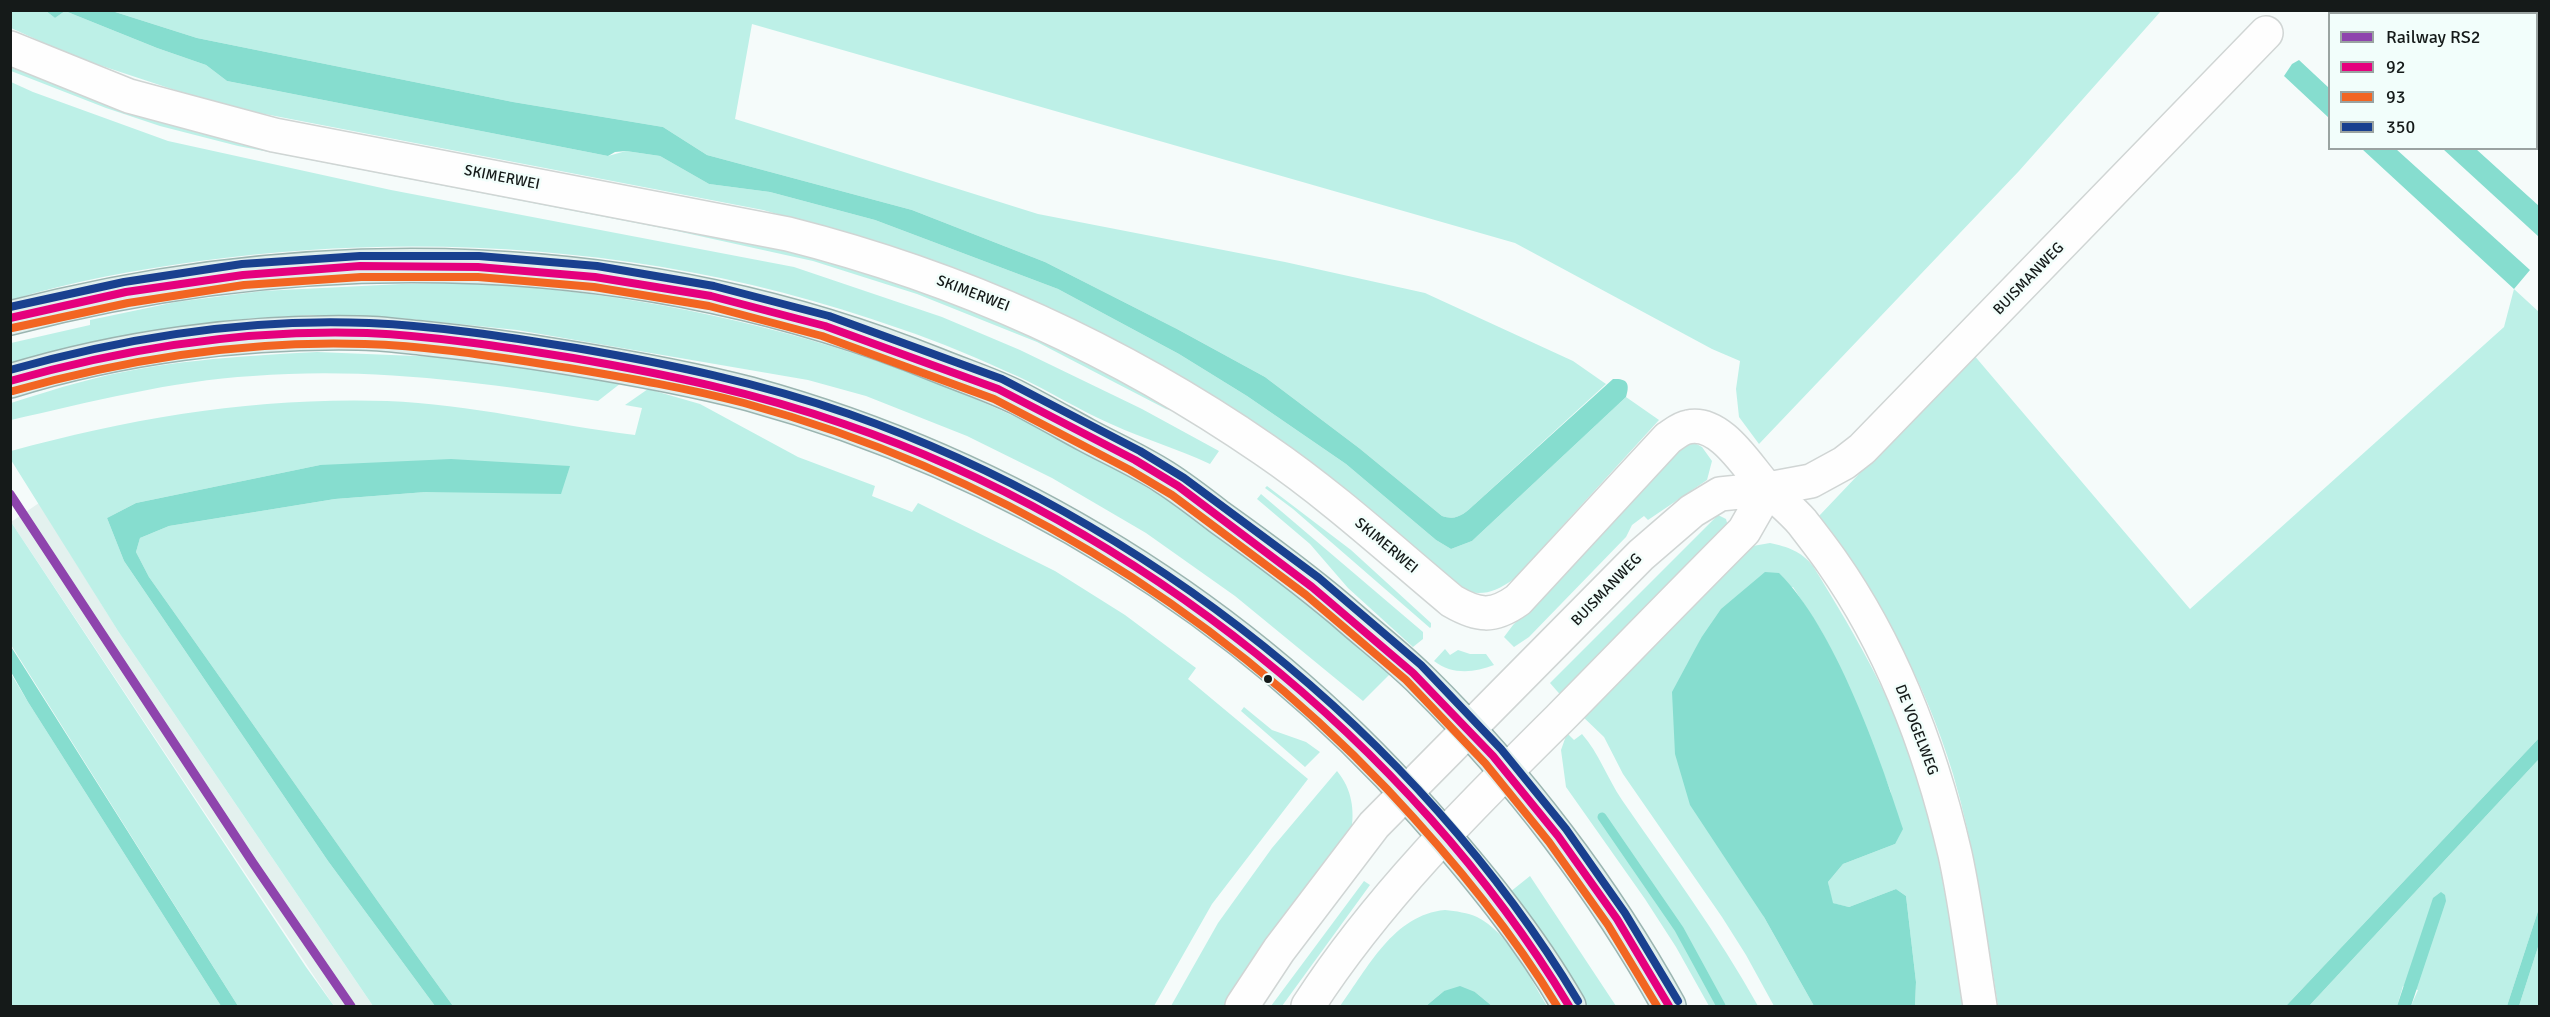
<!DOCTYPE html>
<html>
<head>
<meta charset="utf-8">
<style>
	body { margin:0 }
	#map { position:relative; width:2550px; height:1017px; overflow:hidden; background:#f5fbfa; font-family:Signika,sans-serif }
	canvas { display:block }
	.frame { position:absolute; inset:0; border:12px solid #151a19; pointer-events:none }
	.legend { position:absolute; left:2328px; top:12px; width:210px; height:138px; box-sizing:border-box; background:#f2fefb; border:2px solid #9aa3a1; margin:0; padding:8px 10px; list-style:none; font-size:18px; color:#151a19 }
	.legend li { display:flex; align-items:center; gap:12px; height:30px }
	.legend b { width:30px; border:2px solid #9aa3a1 }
</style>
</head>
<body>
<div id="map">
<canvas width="2550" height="1017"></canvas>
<div class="frame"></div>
<ul class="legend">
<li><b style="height:8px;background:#8e44ad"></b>Railway RS2</li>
<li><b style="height:8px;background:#e5007d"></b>92</li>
<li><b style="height:8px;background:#f26522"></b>93</li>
<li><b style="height:8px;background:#19408f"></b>350</li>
</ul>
</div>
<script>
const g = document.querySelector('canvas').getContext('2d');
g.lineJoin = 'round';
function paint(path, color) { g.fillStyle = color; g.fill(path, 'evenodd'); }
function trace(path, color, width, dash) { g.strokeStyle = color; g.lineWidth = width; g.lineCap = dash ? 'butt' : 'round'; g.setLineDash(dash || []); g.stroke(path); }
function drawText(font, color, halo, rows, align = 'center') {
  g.font = font + ' Signika,sans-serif'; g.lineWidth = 5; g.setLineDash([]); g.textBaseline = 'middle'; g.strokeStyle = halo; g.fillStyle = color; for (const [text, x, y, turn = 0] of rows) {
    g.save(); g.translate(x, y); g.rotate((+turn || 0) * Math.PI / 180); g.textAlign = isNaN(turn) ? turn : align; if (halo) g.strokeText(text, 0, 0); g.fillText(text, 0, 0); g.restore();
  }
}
paint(new Path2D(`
	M 39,503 L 118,631 L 373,1006 L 334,1006 L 11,522 Z`), '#e3f1ee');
paint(new Path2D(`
	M 11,11 L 46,11 L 55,18 L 65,11 L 157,48 L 206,65 L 227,81 L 608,156 L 626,151 L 660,156 L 709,184 L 770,192 L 875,220 L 1058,289 L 1179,354 L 1247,396 L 1346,464 L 1436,540 L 1451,549 L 1472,541 L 1626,397 L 1659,420 L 1514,579 C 1494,593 1481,597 1458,589 L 1046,309 L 992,283 L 907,251 L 763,210 L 223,106 L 75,57 L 11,28 Z
	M 112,11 L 2161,11 L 2019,171 L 1759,444 L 1739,417 L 1736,389 L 1740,361 L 1712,349 L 1515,243 L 752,24 L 735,119 L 1038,214 L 1285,262 L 1425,293 L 1573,361 L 1606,384 L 1475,504 C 1464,514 1457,521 1442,516 L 1359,448 L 1265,377 L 1177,329 L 1045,262 L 912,210 L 707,155 L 663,127 L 513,102 L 197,38 Z
	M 10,64 L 495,191 L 813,256 L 917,289 L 1039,337 L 1181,413 L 1166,409 L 1037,342 L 917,294 L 813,261 L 672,230 L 238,146 L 160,126 L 106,108 L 11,71 Z
	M 11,82 L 33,92 L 168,141 L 391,190 L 794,267 L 942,317 L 1020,350 L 1142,409 L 1219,451 L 1210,464 C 1178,449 1144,439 1111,424 C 1079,410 1049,391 1017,376 C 979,359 940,342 901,329 C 678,249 434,229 200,261 C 136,270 72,281 11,300 Z
	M 402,284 C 431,284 461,282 490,284 C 756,302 1023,389 1238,549 C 1291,588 1340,631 1390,674 L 1363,701 L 1235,596 L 1146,533 L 1052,478 L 967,436 L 866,396 L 808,380 L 517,330 L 400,318 L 311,315 L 244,319 L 191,326 L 94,343 L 11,363 L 11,343 L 90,325 L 90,320 L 176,302 L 262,291 Z
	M 2514,289 L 2539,312 L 2539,738 L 2286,1006 L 1998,1006 C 1986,929 1975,849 1953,774 C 1925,680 1877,594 1819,516 L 1973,354 L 2190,609 L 2504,327 Z
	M 317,352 L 441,357 L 542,369 L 621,383 L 598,401 C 483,382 369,367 253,376 C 171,381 90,402 11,420 L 11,403 C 34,396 57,388 81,382 C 157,361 239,356 317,352 Z
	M 648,389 L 700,404 L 798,457 L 875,486 L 872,496 L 912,512 L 918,503 L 1055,571 L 1125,615 L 1196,668 L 1188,679 L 1308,779 L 1212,904 L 1154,1006 L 453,1006 C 350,864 251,720 149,577 L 136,552 L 140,538 L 169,526 L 335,499 L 426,492 L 320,465 L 136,503 L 107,518 L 124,561 L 328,861 L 435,1006 L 373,1006 L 118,631 L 11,460 L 11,451 C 136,417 257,397 387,401 C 470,404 553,425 635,435 L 642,408 L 625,405 Z
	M 1691,441 L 1702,447 L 1712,461 L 1707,480 L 1648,520 L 1644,516 L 1632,525 L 1626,537 L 1529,637 L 1514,647 L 1504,637 L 1513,625 L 1608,527 L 1678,447 Z
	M 1267,486 L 1351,550 L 1431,623 L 1431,627 L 1430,628 L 1293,509 L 1265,488 Z
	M 1261,494 L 1423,632 L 1423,639 L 1413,647 L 1348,588 L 1310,544 L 1257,499 Z
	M 1718,515 L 1726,519 L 1728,526 L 1564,699 L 1550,683 Z
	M 11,522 L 306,967 L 334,1006 L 238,1006 L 11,645 Z
	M 1770,543 C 1788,547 1801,551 1813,566 C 1858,639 1901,713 1924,796 C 1942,865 1952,936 1964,1006 L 1915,1006 L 1916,982 L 1906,896 L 1896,889 L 1849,907 L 1832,903 L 1828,882 L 1843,864 L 1895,844 L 1891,792 L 1847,683 L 1822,632 L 1793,587 L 1701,638 L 1689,664 L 1764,917 L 1814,1006 L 1774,1006 L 1746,955 L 1722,917 L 1623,774 L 1604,737 L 1579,713 L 1747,547 Z
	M 1445,649 L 1450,655 L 1458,650 L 1470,654 L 1486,654 L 1494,665 C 1474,673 1452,675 1434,661 Z
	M 10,672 L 28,702 L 221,1006 L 11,1006 Z
	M 1244,707 L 1272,730 L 1306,742 L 1320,752 L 1305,767 L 1241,711 Z
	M 1567,733 L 1574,740 L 1582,734 C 1599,753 1607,778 1622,800 C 1669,868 1718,934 1758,1006 L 1709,1006 L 1676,947 L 1645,899 L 1566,787 L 1561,750 Z
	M 2539,759 L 2539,908 L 2507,1006 L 2411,1006 L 2418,990 L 2403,986 L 2397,1006 L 2309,1006 Z
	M 1337,771 C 1352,789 1355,810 1351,833 L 1232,1006 L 1171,1006 L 1218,923 L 1272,848 Z
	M 1530,876 L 1616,1006 L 1588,1006 L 1510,892 Z
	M 1364,881 L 1370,885 L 1282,1006 L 1271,1006 Z
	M 1445,910 C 1456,911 1468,913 1477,917 C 1508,932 1530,978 1547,1006 L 1492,1006 L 1475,992 L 1444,991 L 1426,1006 L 1340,1006 C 1368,968 1393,915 1445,910 Z
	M 2539,944 L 2539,1006 L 2519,1006 Z`), '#bdf0e7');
paint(new Path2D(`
	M 46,11 L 112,11 L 197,38 L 513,102 L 663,127 L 707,155 L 912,210 L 1045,262 L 1177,329 L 1265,377 L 1359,448 L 1442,516 C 1457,521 1464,514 1475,504 L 1613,379 C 1628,378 1630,384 1626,397 L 1472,541 L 1451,549 L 1436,540 L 1346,464 L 1247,396 L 1179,354 L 1058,289 L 875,220 L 770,192 L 709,184 L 660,156 L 626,151 L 615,152 L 608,156 L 227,81 L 206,65 L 157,48 L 65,11 L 55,18 Z
	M 2299,60 L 2329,88 L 2329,118 L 2284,76 L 2292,64 Z
	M 2362,149 L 2396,149 L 2530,270 L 2514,289 Z
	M 2443,149 L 2476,149 L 2539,206 L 2539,237 Z
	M 451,459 L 570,466 L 561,494 L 426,492 L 335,499 L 169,526 L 140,538 L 136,552 L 149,577 C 251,720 350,864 453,1006 L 435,1006 L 328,861 L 124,561 L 107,518 L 136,503 L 320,465 Z
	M 1765,572 L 1779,573 C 1834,627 1879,754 1903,829 L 1895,844 L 1843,864 L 1828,882 L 1833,903 L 1849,907 L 1896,889 L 1906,896 L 1916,982 L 1915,1006 L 1814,1006 L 1764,917 L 1690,805 L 1675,754 L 1672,692 L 1701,638 L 1721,609 Z
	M 10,645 L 238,1006 L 221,1006 L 28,702 L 11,672 Z
	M 2539,738 L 2539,759 L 2309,1006 L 2286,1006 Z
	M 2441,892 L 2445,895 L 2446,901 L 2411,1006 L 2397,1006 L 2433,898 Z
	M 2539,908 L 2539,944 L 2519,1006 L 2507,1006 Z
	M 1460,986 L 1475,992 L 1492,1006 L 1426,1006 L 1444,991 Z`), '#86ddcf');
trace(new Path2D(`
	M 1602,817 L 1679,929 L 1721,1006`), '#86ddcf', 9);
const minor = new Path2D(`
	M 10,48 L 129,96 L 274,135 L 788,234 C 958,277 1120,350 1265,450 C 1331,495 1391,550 1452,601 C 1478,616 1493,618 1518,600 L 1668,438 C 1674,434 1681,428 1688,427 C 1719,420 1745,463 1763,484 C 1775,497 1790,508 1802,522 C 1812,535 1823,549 1832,562 C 1893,649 1931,751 1955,854 C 1966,904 1972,956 1980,1006
	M 1242,1006 L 1279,950 L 1374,825 L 1641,555 L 1692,511 L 1720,494 L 1768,489 L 1811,481 L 1844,463 L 1862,449 L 2266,33
	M 1308,1006 C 1377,899 1469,808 1559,719 C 1621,656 1682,593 1744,531 L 1768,489`);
const major = new Path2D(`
	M 10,318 C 316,238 643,246 937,365 C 964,376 992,385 1018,398 C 1041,410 1064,423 1086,435 C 1112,449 1139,461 1164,477 C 1183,489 1201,503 1219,517 C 1261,547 1303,578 1342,611 C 1369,635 1398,657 1423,682 C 1519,777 1604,889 1669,1006
	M 10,381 C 121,347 242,331 358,333 C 379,333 400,336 421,338 C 469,343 516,349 564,357 C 626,367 689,378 750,394 C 1011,466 1243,609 1423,812 C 1476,872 1529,936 1569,1006`);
trace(minor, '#d0d5d4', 36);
trace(major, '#9bb5b1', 36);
trace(minor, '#fefefe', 33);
trace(major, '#e1efed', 33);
trace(new Path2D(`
	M 10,318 L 126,292 L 243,275 L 360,266 L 478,267 L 595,277 L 711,296 L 825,326 L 998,389 L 1135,460 L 1178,486 L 1312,587 L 1413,673 L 1493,756 L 1558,836 L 1617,919 L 1669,1006
	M 10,381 C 126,348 246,329 367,333 C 435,336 505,347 573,358 C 665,374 756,393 844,424 C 1134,523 1411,743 1569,1006`), '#e5007d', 8);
trace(new Path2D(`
	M 12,328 L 128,303 L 244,285 L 361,277 L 478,277 L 594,287 L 709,306 L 822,336 L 994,399 L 1130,470 L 1172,495 L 1306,595 L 1406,680 L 1485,763 L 1549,842 L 1608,925 L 1657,1006
	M 13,391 C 127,359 246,340 365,344 C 433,346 502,358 569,368 C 628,378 687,388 744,403 C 990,470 1211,605 1387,789 C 1450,856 1509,927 1557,1006`), '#f26522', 8);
trace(new Path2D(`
	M 10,307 L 124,282 L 242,264 L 360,256 L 479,256 L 597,266 L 714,286 L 829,316 L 1002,379 L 1140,451 L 1184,478 L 1319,578 L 1421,665 L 1501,749 L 1566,829 L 1625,913 L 1678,1001
	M 10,370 C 127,337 248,318 369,323 C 438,326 508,337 576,348 C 669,364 760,383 849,414 C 1142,517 1418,734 1578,1001`), '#19408f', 8);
trace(new Path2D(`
	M 10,494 L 253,863 L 351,1006`), '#8e44ad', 9);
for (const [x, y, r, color] of [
	[1268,679,5,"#151a19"]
]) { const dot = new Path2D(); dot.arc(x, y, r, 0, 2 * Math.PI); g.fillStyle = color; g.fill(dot); trace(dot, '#f2fefb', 2); }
drawText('15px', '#151a19', '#f2fefb', [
	["SKIMERWEI",502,178,11],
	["BUISMANWEG",2029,279,-46],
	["SKIMERWEI",973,294,21],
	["SKIMERWEI",1386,546,40],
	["BUISMANWEG",1607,590,-46],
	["DE VOGELWEG",1916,730,69]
]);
</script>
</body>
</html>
